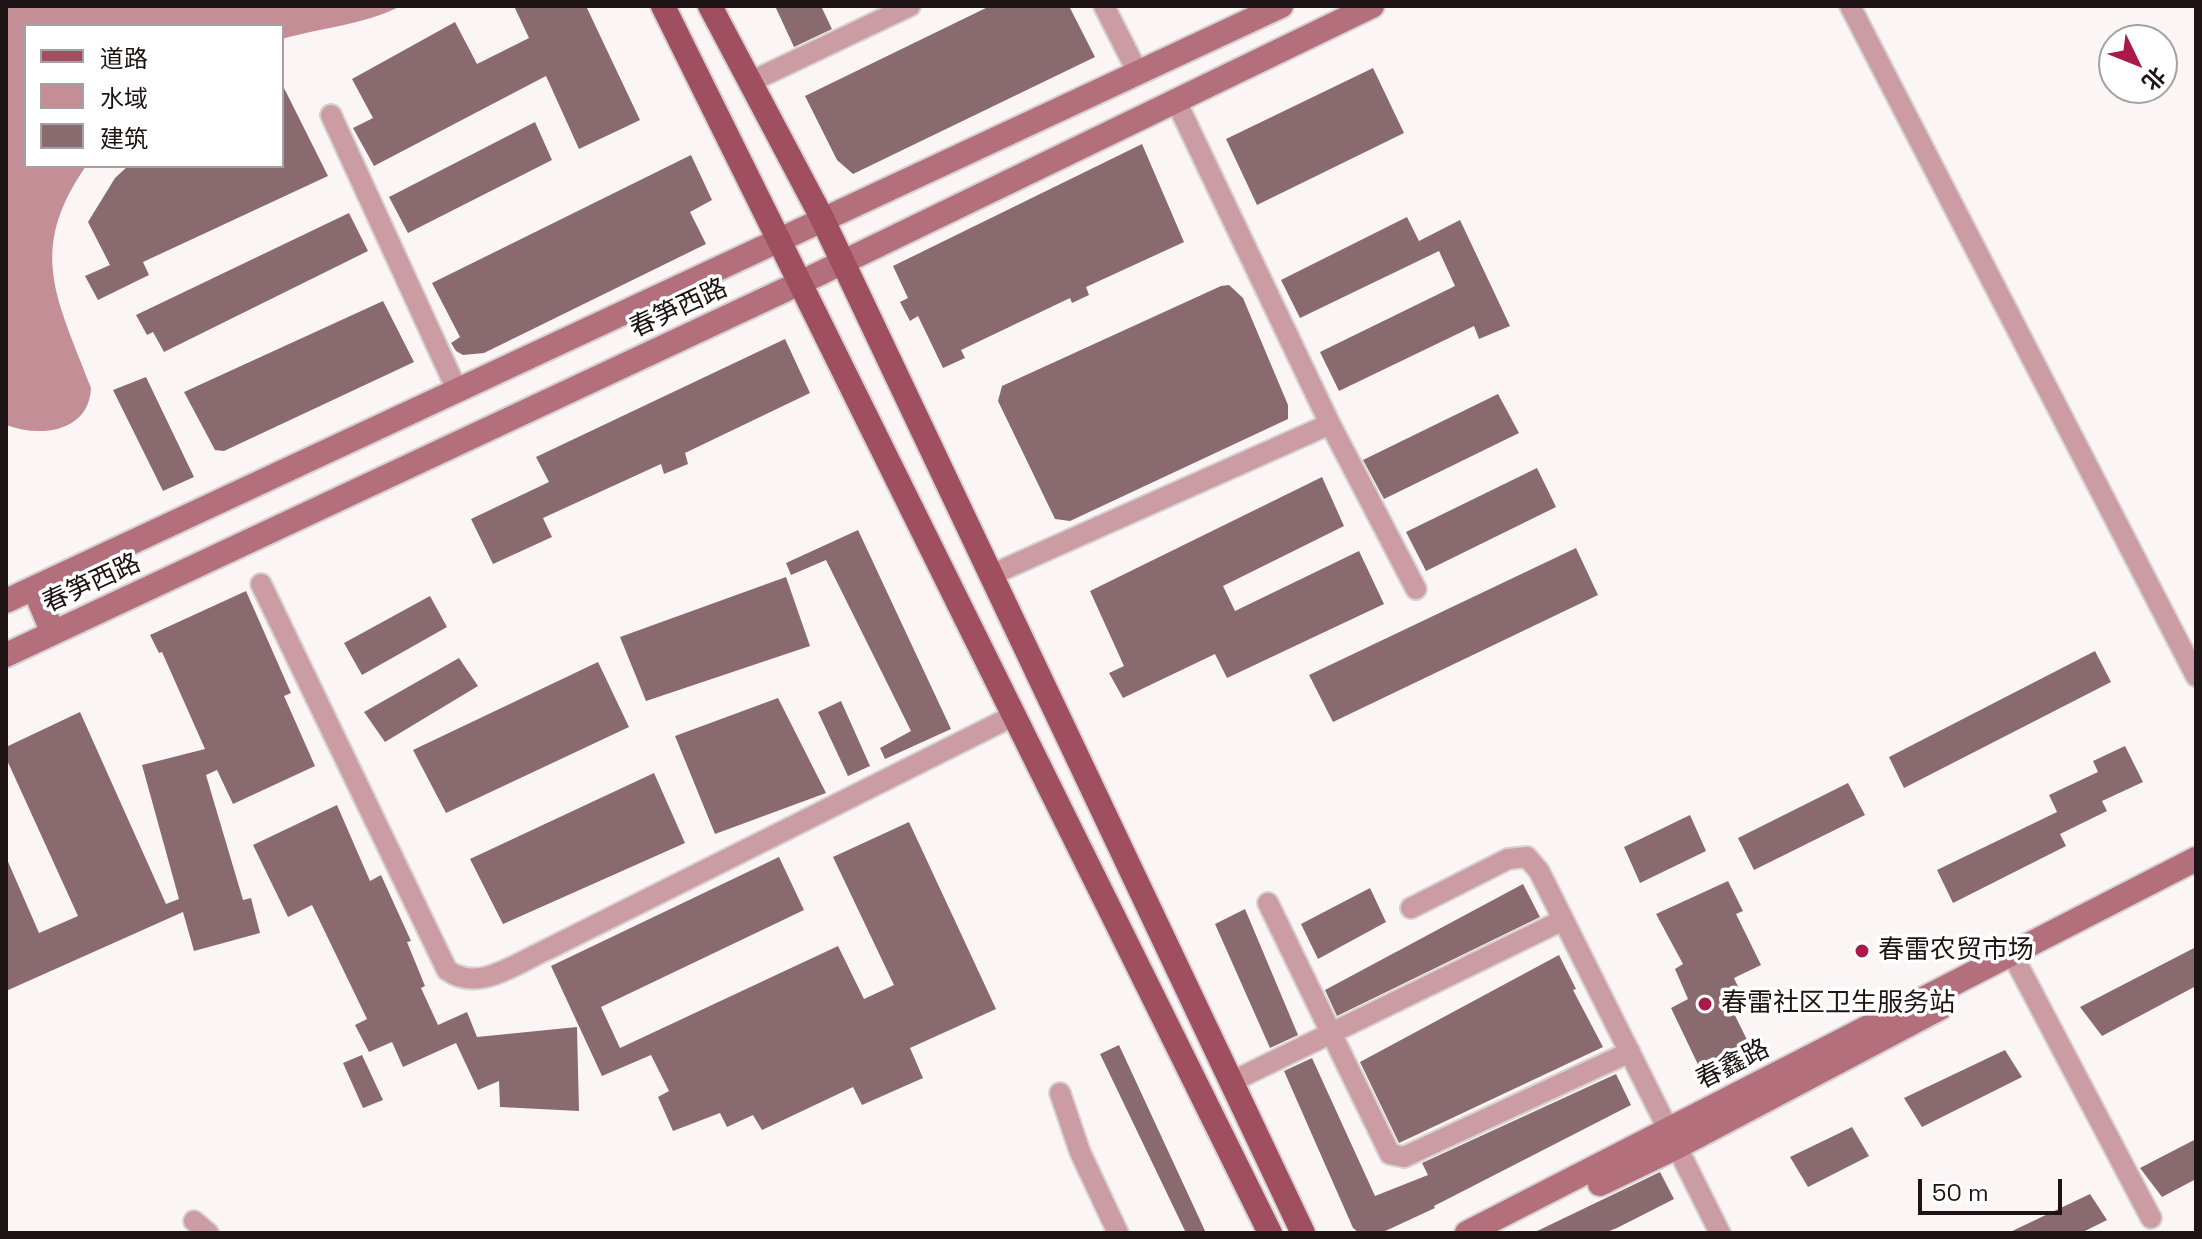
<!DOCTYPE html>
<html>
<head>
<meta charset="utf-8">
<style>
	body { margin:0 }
	#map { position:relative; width:2202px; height:1239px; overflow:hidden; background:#fcf5f5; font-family:"Space Grotesk","Noto Sans SC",sans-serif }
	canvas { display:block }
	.frame { position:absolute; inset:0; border:8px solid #1e1315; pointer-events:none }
	.legend { position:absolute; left:24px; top:24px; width:260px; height:144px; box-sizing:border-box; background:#fff; border:2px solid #a5a1a1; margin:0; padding:10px 14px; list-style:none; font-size:24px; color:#1e1315 }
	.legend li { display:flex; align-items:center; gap:16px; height:40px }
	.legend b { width:40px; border:2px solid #a5a1a1 }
	.north { position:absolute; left:2098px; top:24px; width:80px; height:80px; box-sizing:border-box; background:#fff; border:2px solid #a5a1a1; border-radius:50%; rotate:133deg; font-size:22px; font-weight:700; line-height:32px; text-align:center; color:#1e1315 }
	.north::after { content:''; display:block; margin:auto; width:28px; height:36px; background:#ab184a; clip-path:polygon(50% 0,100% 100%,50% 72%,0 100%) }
	.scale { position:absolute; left:1918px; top:1179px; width:144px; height:36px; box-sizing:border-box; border:4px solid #1e1315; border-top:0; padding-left:10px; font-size:24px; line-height:28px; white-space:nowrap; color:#1e1315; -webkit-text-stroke:6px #fff; paint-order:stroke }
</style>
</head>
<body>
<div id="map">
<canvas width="2202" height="1239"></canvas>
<div class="frame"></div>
<ul class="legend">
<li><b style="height:10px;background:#9f4f5f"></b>道路</li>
<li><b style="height:22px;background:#c48e97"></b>水域</li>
<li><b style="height:22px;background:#896b6f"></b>建筑</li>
</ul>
<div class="north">北</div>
<div class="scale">50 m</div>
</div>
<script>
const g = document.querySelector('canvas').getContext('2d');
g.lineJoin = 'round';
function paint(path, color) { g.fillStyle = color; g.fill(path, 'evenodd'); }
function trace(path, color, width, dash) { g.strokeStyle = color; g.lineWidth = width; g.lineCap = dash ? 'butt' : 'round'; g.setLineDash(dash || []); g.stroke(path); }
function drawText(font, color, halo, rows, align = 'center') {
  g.font = font + ' "Space Grotesk","Noto Sans SC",sans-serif'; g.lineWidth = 7; g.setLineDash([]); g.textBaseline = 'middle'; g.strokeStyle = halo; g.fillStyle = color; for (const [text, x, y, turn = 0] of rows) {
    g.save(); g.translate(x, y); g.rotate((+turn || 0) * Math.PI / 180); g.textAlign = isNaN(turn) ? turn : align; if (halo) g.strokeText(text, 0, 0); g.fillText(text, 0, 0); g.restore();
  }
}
paint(new Path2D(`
	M 6,6 L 401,6 C 360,26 324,27 282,39 L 282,26 L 26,26 L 26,166 L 86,166 C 26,252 58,300 91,388 C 89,432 41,438 6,425 Z`), '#c48e97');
paint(new Path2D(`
	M 514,6 L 586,6 L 640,120 L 579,149 L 546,76 L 374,166 L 353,128 L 373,118 L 352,79 L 455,22 L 477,64 L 529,38 Z
	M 775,6 L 821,6 L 832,29 L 794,47 Z
	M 990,6 L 1069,6 L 1095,57 L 853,174 L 837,160 L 805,96 Z
	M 1373,68 L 1404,133 L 1257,205 L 1226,139 Z
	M 282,84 L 328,176 L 143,262 L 149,275 L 98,300 L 85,276 L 110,265 L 88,222 L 115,178 L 128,166 L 282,166 Z
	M 535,122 L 552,160 L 408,233 L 389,197 Z
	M 1142,144 L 1184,242 L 1086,287 L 1089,295 L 1072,303 L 1070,298 L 961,350 L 965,358 L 943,368 L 918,316 L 910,321 L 900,302 L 908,298 L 893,266 Z
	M 691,155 L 712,200 L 690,212 L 706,244 L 484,353 L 463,355 L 456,351 L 451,343 L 460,337 L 432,283 Z
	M 349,213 L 368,251 L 164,352 L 153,332 L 147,335 L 136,315 Z
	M 1407,217 L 1419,241 L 1460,220 L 1510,326 L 1479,339 L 1474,326 L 1339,391 L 1320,352 L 1455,286 L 1439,251 L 1300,318 L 1281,280 Z
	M 1229,285 L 1243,298 L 1288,405 L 1288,419 L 1070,521 L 1055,519 L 998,401 L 1002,386 L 1221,286 Z
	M 383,301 L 414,362 L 224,451 L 215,450 L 184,392 Z
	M 785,339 L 810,393 L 685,453 L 688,464 L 664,474 L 661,464 L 543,518 L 552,537 L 493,564 L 471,519 L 549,482 L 536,457 Z
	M 146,377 L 194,477 L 163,491 L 113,390 Z
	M 1498,394 L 1519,433 L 1384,499 L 1363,460 Z
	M 1537,468 L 1556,507 L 1426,571 L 1406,532 Z
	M 1322,477 L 1344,526 L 1223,586 L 1235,611 L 1359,551 L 1384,604 L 1227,678 L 1215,654 L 1123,698 L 1109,673 L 1124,666 L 1090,591 Z
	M 858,530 L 951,729 L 885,759 L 880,748 L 911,731 L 826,560 L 791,575 L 786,563 Z
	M 1576,548 L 1598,595 L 1333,722 L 1309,675 Z
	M 786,577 L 810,646 L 646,701 L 620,637 Z
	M 246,591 L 291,693 L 284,696 L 315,766 L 233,804 L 217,770 L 206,775 L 243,900 L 251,898 L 260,933 L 194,951 L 183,912 L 6,991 L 6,857 L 39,933 L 78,916 L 6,758 L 6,747 L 80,712 L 166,904 L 179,899 L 142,765 L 205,749 L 162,652 L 159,653 L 150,635 Z
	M 430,596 L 447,627 L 362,675 L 344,643 Z
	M 2095,651 L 2111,682 L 1904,788 L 1889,757 Z
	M 459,658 L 478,686 L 385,742 L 364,712 Z
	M 598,662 L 629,727 L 446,813 L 413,750 Z
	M 778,698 L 826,793 L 715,834 L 675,736 Z
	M 841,701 L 870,766 L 848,776 L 818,712 Z
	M 2125,746 L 2143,782 L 2102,801 L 2107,811 L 2060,834 L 2066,846 L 1953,903 L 1937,870 L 2057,812 L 2049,795 L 2098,772 L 2093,761 Z
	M 654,773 L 685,843 L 503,924 L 470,859 Z
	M 1848,783 L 1865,815 L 1754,870 L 1738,838 Z
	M 337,805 L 370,881 L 381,875 L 411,941 L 407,942 L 425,986 L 421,988 L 438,1025 L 467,1012 L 477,1037 L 577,1027 L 579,1111 L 500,1107 L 499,1081 L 478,1090 L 456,1043 L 403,1067 L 392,1042 L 369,1052 L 355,1025 L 367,1019 L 312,905 L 288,917 L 253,845 Z
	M 1690,815 L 1706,851 L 1640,883 L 1624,847 Z
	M 909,822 L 996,1009 L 910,1048 L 923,1078 L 862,1105 L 853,1087 L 762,1130 L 753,1115 L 727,1127 L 720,1113 L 673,1131 L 658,1097 L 669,1091 L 651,1055 L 602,1076 L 551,966 L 779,857 L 804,910 L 601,1007 L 620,1048 L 838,946 L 864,999 L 894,985 L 833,857 Z
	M 1728,881 L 1743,911 L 1736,914 L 1761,965 L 1734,978 L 1739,989 L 1725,995 L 1752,1050 L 1703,1075 L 1671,1008 L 1688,999 L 1675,969 L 1683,964 L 1656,914 Z
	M 1523,884 L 1540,917 L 1337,1016 L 1325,990 Z
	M 1370,888 L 1386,922 L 1318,959 L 1301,924 Z
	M 1245,909 L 1298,1035 L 1270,1048 L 1215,924 Z
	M 2196,947 L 2196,986 L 2102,1036 L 2080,1007 Z
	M 1559,955 L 1576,989 L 1573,990 L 1603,1047 L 1399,1143 L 1360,1062 Z
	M 1119,1045 L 1206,1233 L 1186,1233 L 1100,1054 Z
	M 2005,1050 L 2022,1077 L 1922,1127 L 1904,1098 Z
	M 362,1055 L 383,1100 L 363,1108 L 343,1063 Z
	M 1312,1058 L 1375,1196 L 1428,1175 L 1422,1163 L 1616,1074 L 1631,1105 L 1434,1206 L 1435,1208 L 1381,1233 L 1359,1233 L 1353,1228 L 1284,1071 Z
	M 1852,1127 L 1869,1156 L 1808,1187 L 1790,1157 Z
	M 2196,1139 L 2196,1179 L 2162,1197 L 2140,1168 Z
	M 1660,1172 L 1674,1199 L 1617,1228 L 1604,1233 L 1533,1233 Z
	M 2090,1194 L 2107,1220 L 2081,1233 L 2008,1233 Z`), '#896b6f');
const street = new Path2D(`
	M 1104,6 L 1138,73
	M 1850,6 L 2196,676
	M 750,82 L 910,6
	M 1176,101 L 1330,424 L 1416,589
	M 331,115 L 457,390
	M 991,575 L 1330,424
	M 261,584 L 447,970 C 478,993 515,964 546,950 L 1015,715
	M 1268,903 L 1390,1154 L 1404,1157 L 1630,1052
	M 1411,908 L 1508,859 L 1527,857 L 1539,871 L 1720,1233
	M 2011,952 L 2151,1218
	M 1231,1082 L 1563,920
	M 1060,1093 L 1080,1152 L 1118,1233
	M 194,1221 L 208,1233`);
const secondary = new Path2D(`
	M 34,588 L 53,633
	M 6,601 L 1281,6
	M 6,655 L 802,282 L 1372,6
	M 1600,1184 L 1677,1147 L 1940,1008
	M 1467,1233 L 2196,859`);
const primary = new Path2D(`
	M 663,6 L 1270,1233
	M 710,6 L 820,214 L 1303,1233`);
trace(street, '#d8d1d1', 24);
trace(secondary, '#d8d1d1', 28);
trace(primary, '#d8d1d1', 28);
trace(street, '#cb9ca3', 20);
trace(secondary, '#b3707c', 24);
trace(primary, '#9f4f5f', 24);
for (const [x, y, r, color] of [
	[1862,951,8,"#ab184a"],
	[1705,1004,8,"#ab184a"]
]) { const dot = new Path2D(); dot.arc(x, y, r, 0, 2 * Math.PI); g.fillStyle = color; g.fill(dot); trace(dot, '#fff', 3); }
drawText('26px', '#1e1315', '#fff', [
	["春笋西路",679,309,-25],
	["春笋西路",92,584,-25],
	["春鑫路",1733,1065,-27]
]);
drawText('26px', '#1e1315', '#fff', [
	["春雷农贸市场",1878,951],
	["春雷社区卫生服务站",1721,1004]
], 'left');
</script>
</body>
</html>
